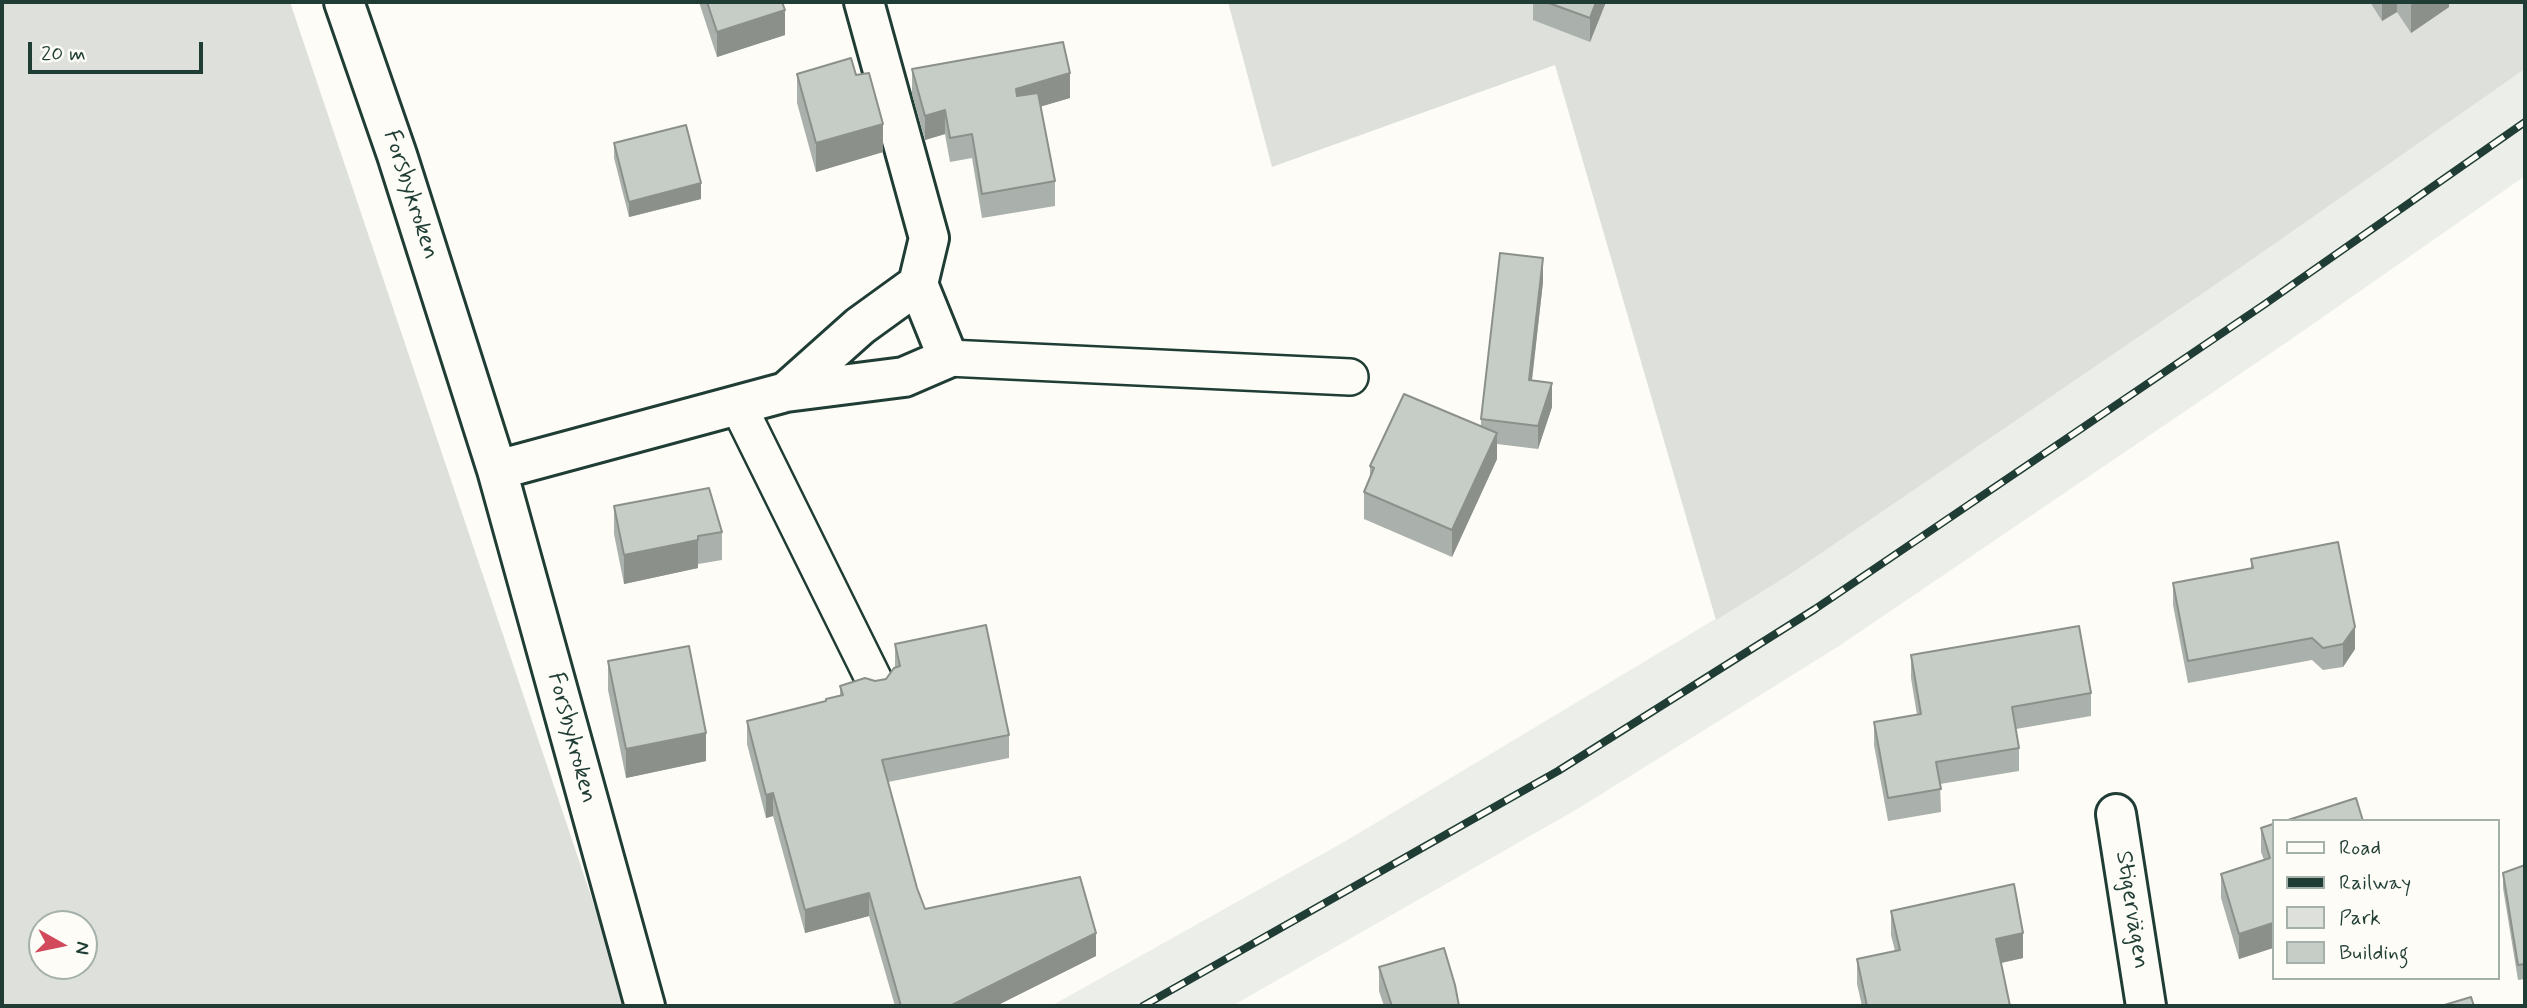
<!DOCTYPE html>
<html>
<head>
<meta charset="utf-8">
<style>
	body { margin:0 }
	#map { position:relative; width:2527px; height:1008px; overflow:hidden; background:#fdfcf7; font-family:Mynerve,sans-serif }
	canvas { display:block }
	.frame { position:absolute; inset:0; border:4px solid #1f3d34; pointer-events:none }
	.legend { position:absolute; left:2272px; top:819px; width:228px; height:161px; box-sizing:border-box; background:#fdfcf7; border:2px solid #a4b0a9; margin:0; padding:9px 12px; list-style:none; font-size:21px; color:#1f3d34 }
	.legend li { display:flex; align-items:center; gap:14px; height:35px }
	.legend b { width:35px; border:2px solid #a4b0a9 }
	.north { position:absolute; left:28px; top:910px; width:70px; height:70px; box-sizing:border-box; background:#fdfcf7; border:2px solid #a4b0a9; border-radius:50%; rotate:99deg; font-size:19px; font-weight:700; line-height:28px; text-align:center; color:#1f3d34 }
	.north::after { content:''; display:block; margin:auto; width:24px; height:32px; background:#d1495b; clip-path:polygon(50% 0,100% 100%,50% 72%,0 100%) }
	.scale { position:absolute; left:28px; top:42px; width:175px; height:32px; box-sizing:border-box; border:4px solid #1f3d34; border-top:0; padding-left:9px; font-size:21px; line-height:24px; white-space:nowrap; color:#1f3d34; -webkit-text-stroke:5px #fdfcf7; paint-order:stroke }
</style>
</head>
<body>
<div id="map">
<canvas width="2527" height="1008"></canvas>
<div class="frame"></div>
<ul class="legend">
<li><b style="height:9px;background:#fdfcf7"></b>Road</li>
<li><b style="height:9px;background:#1f3d34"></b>Railway</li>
<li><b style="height:19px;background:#dde0db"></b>Park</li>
<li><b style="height:19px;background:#c6cdc7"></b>Building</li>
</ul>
<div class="north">N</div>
<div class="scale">20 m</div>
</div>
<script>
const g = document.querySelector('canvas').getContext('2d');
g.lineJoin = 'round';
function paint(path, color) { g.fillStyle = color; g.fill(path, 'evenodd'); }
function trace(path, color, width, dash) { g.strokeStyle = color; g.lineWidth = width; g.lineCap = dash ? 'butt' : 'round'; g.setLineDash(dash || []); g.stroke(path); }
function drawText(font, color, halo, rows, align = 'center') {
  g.font = font + ' Mynerve,sans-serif'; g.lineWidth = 5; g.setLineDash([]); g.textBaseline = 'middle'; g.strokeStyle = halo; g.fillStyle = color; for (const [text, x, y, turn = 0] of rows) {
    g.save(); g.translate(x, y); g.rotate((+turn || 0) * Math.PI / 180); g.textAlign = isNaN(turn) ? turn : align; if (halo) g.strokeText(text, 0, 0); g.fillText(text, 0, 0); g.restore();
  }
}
paint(new Path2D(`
	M 2525,69 L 2525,176 L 2290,340 L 1839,646 L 1579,808 L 1232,1006 L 1051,1006 L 1344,842 L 1792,573 L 2240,268 Z`), '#eceee9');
paint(new Path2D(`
	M 2,2 L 290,2 L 628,1006 L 2,1006 ZM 42,924 L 84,924 L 84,966 L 42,966 Z
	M 1228,2 L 2525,2 L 2525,69 L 2240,268 L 1792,573 L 1716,620 L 1555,65 L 1272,167 Z`), '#dde0db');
const lane = new Path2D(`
	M 948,358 L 1350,377
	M 738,405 L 876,684`);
const street = new Path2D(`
	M 344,2 L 397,155 L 497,470 L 645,1006
	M 864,2 L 929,238 L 918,284
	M 497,470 L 786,392 L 904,377 L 948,358 L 918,284 L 860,326 L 786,392
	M 2116,814 L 2146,1006`);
trace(lane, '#1f3d34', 40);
trace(street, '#1f3d34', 44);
trace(lane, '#fdfcf7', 35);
trace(street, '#fdfcf7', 38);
const rail = new Path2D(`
	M 1143,1006 L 1558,771 L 1815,609 L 2265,304 L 2525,122`);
trace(rail, '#1f3d34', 8);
trace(rail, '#fdfcf7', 5, [16]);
paint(new Path2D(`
	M 699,2 L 782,2 L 785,35 L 717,57 Z
	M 1533,2 L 1606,2 L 1590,42 L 1533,20 Z
	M 2370,2 L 2449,2 L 2449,7 L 2411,33 L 2397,12 L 2382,21 Z
	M 912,69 L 1070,98 L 1041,106 L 1055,181 L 1055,206 L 982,218 L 972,158 L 950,162 L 945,134 L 925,140 L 912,94 Z
	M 797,74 L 883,152 L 816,172 L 797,103 Z
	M 614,143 L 701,199 L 629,217 L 614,158 Z
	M 1543,282 L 1532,381 L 1552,407 L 1538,449 L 1497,444 L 1497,459 L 1452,557 L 1364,519 L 1364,492 L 1370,477 L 1370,466 L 1481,426 L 1481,419 Z
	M 614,506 L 722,532 L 722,560 L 698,564 L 698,568 L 624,584 L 614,534 Z
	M 2251,559 L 2355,649 L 2343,667 L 2323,670 L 2312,660 L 2188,683 L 2173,605 L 2173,583 L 2251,568 Z
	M 895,644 L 1009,735 L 1009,758 L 888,782 L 917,888 L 925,909 L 1096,956 L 996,1006 L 895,1006 L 869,916 L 805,933 L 773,816 L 766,818 L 747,744 L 747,721 L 826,701 L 840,695 L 840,686 L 886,679 L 895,668 Z
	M 1911,655 L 2091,693 L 2091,716 L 2016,729 L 2019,748 L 2019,771 L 1940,784 L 1941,812 L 1888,821 L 1874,745 L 1874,722 L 1917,715 L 1911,678 Z
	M 608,661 L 706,761 L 626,778 L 608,690 Z
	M 2273,824 L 2273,948 L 2239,959 L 2221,898 L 2221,874 L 2264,860 L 2261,852 L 2261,828 Z
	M 2525,865 L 2525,979 L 2518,980 L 2503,888 L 2503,873 Z
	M 1891,911 L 2023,958 L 2001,963 L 2010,1006 L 1862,1006 L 1857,984 L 1857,959 L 1895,951 L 1891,935 Z
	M 1379,967 L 1459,1006 L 1384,1006 L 1379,991 Z`), '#aab0ab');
paint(new Path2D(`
	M 1596,2 L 1606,2 L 1590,42 L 1590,18 Z
	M 2382,2 L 2397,2 L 2397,12 L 2382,21 Z
	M 2415,2 L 2449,2 L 2449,7 L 2411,33 L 2411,5 Z
	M 785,10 L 785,35 L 717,57 L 717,32 Z
	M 1070,73 L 1070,98 L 1016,114 L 1016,89 Z
	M 945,110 L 945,134 L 925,140 L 925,116 Z
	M 883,124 L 883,152 L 816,172 L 816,143 Z
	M 701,183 L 701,199 L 629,217 L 629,202 Z
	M 1543,258 L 1543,282 L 1529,404 L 1529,380 Z
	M 1552,383 L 1552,407 L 1538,449 L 1538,426 Z
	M 1497,433 L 1497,459 L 1452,557 L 1452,530 Z
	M 698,540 L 698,568 L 624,584 L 624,555 Z
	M 2355,627 L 2355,649 L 2343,667 L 2343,644 Z
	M 706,733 L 706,761 L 626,778 L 626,749 Z
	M 773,793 L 773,816 L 766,818 L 766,795 Z
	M 869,893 L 869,916 L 805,933 L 805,910 Z
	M 2273,923 L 2273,948 L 2239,959 L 2239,934 Z
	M 1096,933 L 1096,956 L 996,1006 L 950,1006 Z
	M 2023,933 L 2023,958 L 1996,964 L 1996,939 Z`), '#8b908b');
const building = new Path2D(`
	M 707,2 L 782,2 L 785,10 L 717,32 Z
	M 1546,2 L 1596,2 L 1590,18 Z
	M 1063,42 L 1070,73 L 1016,89 L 1017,96 L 1038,93 L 1055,181 L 982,194 L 972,134 L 950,138 L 945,110 L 925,116 L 912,69 Z
	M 851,58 L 856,75 L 869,73 L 883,124 L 816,143 L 797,74 Z
	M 686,125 L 701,183 L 629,202 L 614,143 Z
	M 1500,253 L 1543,258 L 1529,380 L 1552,383 L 1538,426 L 1481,419 Z
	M 1404,394 L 1497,433 L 1452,530 L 1364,492 L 1374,468 L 1370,466 Z
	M 709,488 L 722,532 L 698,536 L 698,540 L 624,555 L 614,506 Z
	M 2338,542 L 2355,627 L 2343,644 L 2323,648 L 2312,638 L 2188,661 L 2173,583 L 2253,568 L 2251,559 Z
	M 986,625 L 1009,735 L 882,760 L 917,888 L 925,909 L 1080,877 L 1096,933 L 950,1006 L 901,1006 L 869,893 L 805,910 L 773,793 L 766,795 L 747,721 L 826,701 L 826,699 L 843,695 L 840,686 L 865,678 L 875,681 L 886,679 L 894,668 L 900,666 L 895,644 Z
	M 2079,626 L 2091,693 L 2012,707 L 2019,748 L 1936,762 L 1941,789 L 1888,798 L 1874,722 L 1921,714 L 1911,655 Z
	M 689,646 L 706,733 L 626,749 L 608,661 Z
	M 2356,798 L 2363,821 L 2285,821 Z
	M 2273,824 L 2273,923 L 2239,934 L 2221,874 L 2270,858 L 2261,828 Z
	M 2525,865 L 2525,964 L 2518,965 L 2503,873 Z
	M 2014,884 L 2023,933 L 1996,939 L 2010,1006 L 1867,1006 L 1857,959 L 1900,950 L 1891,911 Z
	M 1444,948 L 1455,985 L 1459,1006 L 1392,1006 L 1379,967 Z
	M 2471,997 L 2474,1006 L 2441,1006 Z`);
paint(building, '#c6cdc7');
trace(building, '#8b908b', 2);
drawText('24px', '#1f3d34', '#fdfcf7', [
	["Forsbykroken",410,195,72],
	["Forsbykroken",571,738,75],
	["Stigervägen",2131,910,81]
]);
</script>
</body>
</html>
